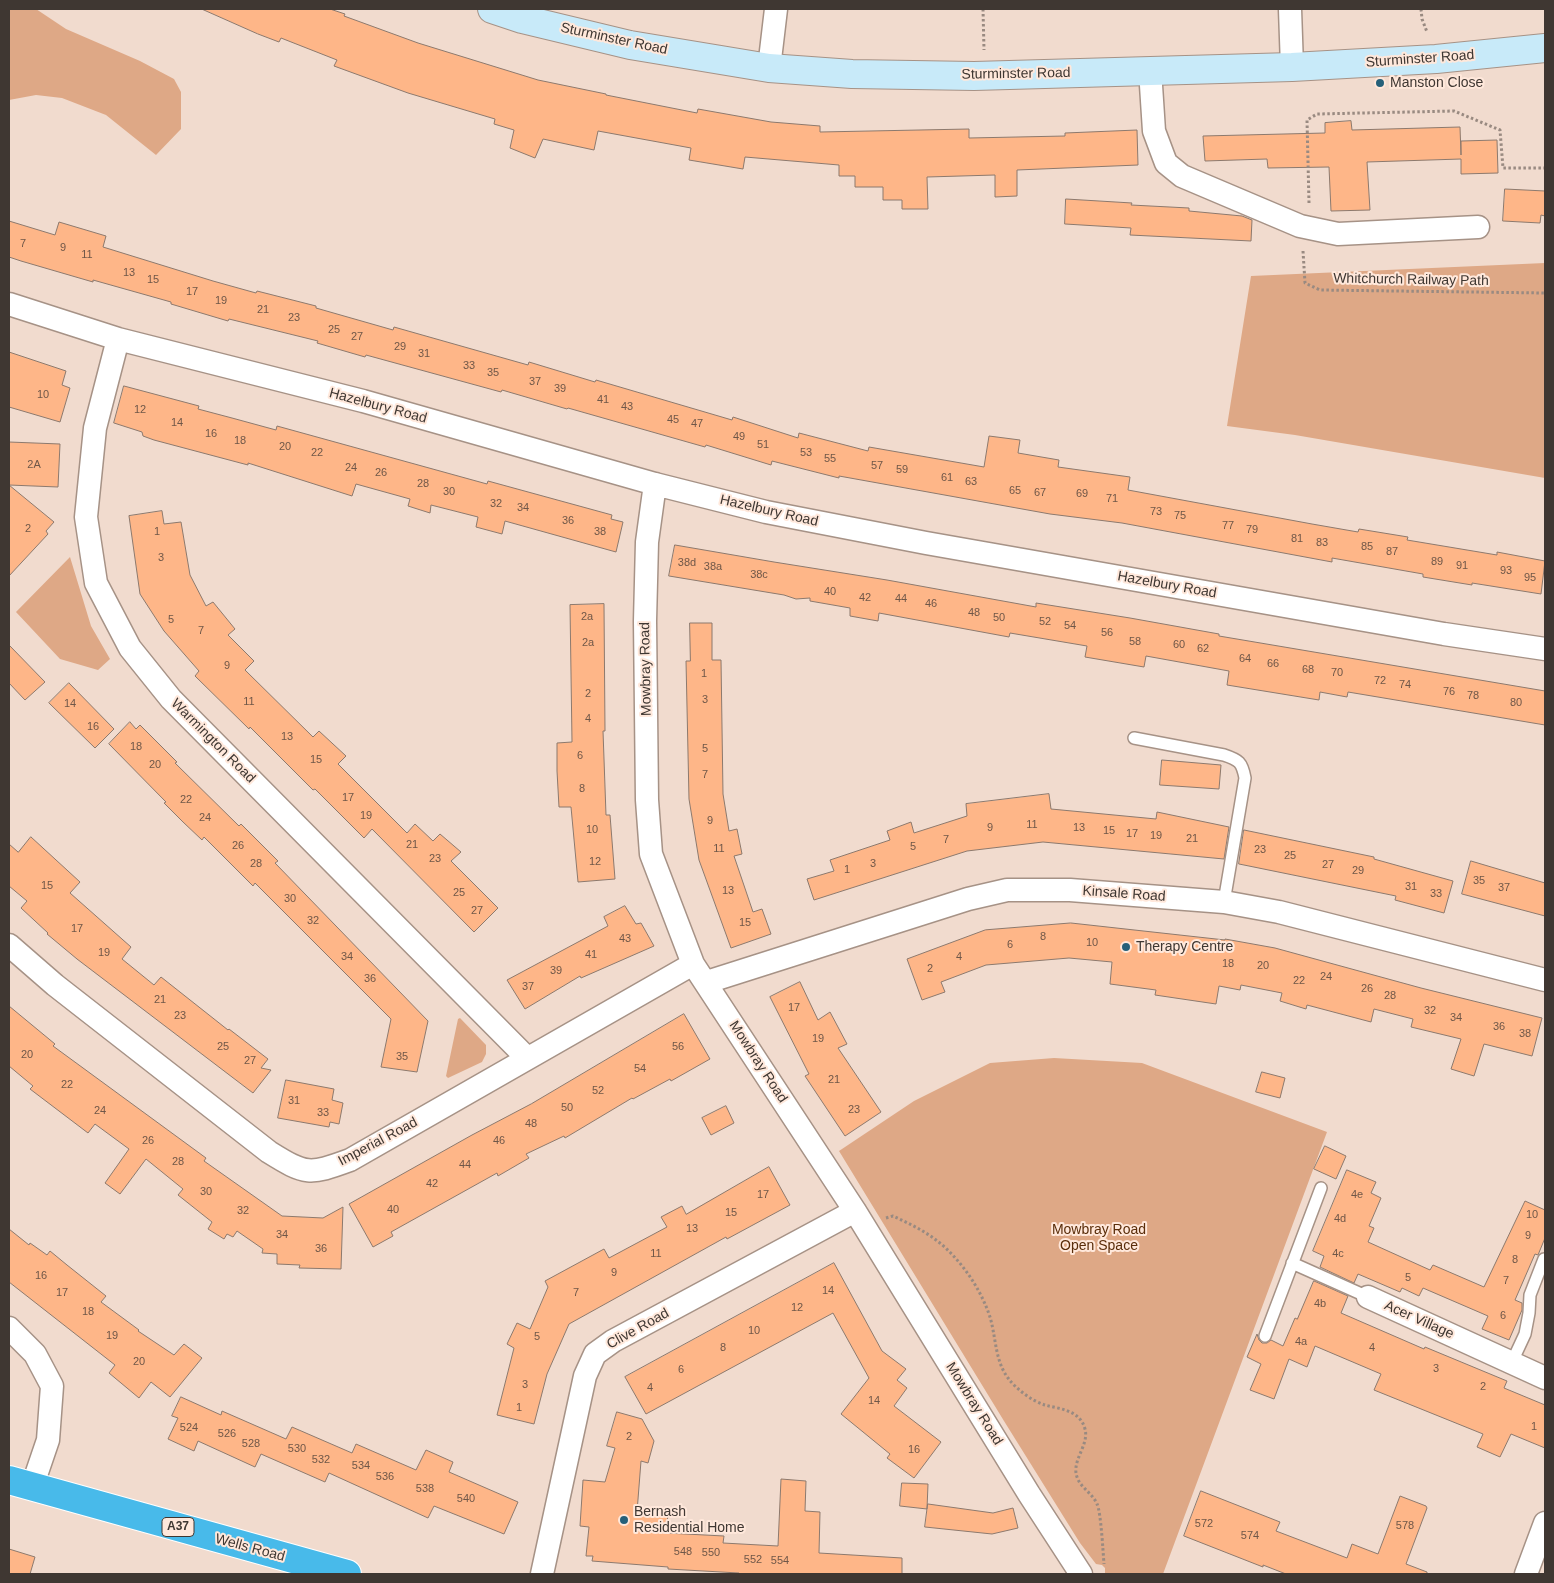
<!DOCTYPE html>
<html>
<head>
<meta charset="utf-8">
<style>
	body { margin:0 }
	#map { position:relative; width:1554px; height:1583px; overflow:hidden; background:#f1dbce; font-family:Helvetica,sans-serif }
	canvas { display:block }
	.frame { position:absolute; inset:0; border:10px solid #3f3732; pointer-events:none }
</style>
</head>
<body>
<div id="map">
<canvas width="1554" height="1583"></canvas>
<div class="frame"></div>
</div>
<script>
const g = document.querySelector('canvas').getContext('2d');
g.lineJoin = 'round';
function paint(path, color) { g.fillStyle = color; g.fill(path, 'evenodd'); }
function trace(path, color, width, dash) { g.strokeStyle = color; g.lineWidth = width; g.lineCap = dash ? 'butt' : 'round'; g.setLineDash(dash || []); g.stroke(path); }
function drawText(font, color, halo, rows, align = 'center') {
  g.font = font + ' Helvetica,sans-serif'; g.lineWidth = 4; g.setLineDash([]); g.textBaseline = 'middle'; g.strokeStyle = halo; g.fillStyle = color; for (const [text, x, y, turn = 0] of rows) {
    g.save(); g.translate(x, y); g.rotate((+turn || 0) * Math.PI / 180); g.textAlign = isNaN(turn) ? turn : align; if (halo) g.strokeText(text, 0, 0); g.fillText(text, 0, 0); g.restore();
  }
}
paint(new Path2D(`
	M 9,9 L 36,9 L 66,29 L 140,61 L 174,79 L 181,92 L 181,129 L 156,155 L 106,115 L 62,98 L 36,95 L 9,100 Z
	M 1545,263 L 1545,478 L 1295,435 L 1227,426 L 1251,276 Z
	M 70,557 L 91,626 L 110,659 L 98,670 L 60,659 L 16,612 Z
	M 460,1018 L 486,1045 L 486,1054 L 482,1062 L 448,1078 L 446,1076 L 458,1019 Z
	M 1054,1058 L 1142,1063 L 1327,1132 L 1163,1574 L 1105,1574 L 1105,1568 L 1102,1565 L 1096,1564 L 1080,1543 L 1004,1421 L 839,1151 L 914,1101 L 990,1063 Z`), '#dea886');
const building = new Path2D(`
	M 202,9 L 330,9 L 345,14 L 344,16 L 418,43 L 538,80 L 606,94 L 606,95 L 697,113 L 698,109 L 771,122 L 820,126 L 820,132 L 969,129 L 969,138 L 1065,136 L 1065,133 L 1137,130 L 1138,165 L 1017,170 L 1017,196 L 995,197 L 995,175 L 927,177 L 928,209 L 902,209 L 902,200 L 883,200 L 883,187 L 855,187 L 855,176 L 839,176 L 839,165 L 745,157 L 743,169 L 689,160 L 691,148 L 598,131 L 594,150 L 543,139 L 535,158 L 510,148 L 514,130 L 494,124 L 495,119 L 408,93 L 334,66 L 337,60 L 281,38 L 279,42 L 258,34 Z
	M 1351,121 L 1352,130 L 1460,127 L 1461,155 L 1461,141 L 1497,140 L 1498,173 L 1461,174 L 1461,159 L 1367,162 L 1370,210 L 1331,211 L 1329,167 L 1268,168 L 1267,159 L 1205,161 L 1203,136 L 1325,133 L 1325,123 Z
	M 1505,189 L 1545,191 L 1545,216 L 1541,215 L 1540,223 L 1503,221 Z
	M 1066,199 L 1132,203 L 1131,205 L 1189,208 L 1189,211 L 1242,216 L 1252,220 L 1251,241 L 1130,235 L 1131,228 L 1065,224 Z
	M 9,221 L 55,235 L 59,222 L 106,236 L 103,247 L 213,281 L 256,293 L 257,291 L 316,306 L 316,308 L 393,330 L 394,327 L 528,365 L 529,362 L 595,382 L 596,380 L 732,420 L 733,417 L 798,438 L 799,433 L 868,451 L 869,447 L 984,467 L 989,436 L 1020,440 L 1018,453 L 1059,460 L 1058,467 L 1130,477 L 1128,490 L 1312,524 L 1358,532 L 1359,529 L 1408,537 L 1407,540 L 1497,555 L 1497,552 L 1545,561 L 1541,594 L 1472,583 L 1472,585 L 1423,577 L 1423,574 L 1332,558 L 1332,562 L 1122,523 L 1050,514 L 839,476 L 839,478 L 772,461 L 771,465 L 706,445 L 705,447 L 568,408 L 567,409 L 502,390 L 501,392 L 366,355 L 365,357 L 317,343 L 318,341 L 229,319 L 228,321 L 171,304 L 171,302 L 93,280 L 93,282 L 21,261 L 9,257 Z
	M 9,352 L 66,371 L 62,385 L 70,388 L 60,422 L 9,407 Z
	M 124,386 L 199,406 L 198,409 L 232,418 L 276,430 L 277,426 L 487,484 L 488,481 L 612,515 L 611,519 L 623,522 L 616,552 L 505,521 L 502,534 L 476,527 L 478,517 L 431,505 L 430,513 L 408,506 L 410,499 L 356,484 L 352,496 L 248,463 L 248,465 L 154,440 L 143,436 L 142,432 L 114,423 Z
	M 9,442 L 60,444 L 58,487 L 9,485 L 54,522 L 46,531 L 48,534 L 9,576 Z
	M 162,511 L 164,524 L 181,522 L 190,575 L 206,606 L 213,602 L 235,629 L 228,635 L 254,661 L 245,670 L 313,737 L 319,731 L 346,756 L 338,764 L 407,833 L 415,824 L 433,841 L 440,834 L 461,852 L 451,861 L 498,908 L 474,932 L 372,829 L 364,838 L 315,789 L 313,790 L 250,727 L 249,729 L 195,676 L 199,671 L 164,631 L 140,594 L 129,516 Z
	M 675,545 L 774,562 L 887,580 L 1036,607 L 1036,603 L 1130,618 L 1219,634 L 1219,636 L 1545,691 L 1545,725 L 1348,692 L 1347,697 L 1320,692 L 1319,700 L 1227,685 L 1229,671 L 1146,656 L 1144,667 L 1085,657 L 1087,646 L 1010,633 L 1009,637 L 879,613 L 878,621 L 850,616 L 850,608 L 810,601 L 810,598 L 796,599 L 784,595 L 669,576 Z
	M 604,604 L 605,731 L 603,731 L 606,815 L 610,815 L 615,879 L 578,882 L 571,807 L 559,807 L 557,771 L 557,743 L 572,742 L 570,605 Z
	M 690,623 L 712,623 L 712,660 L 721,660 L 723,794 L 729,831 L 737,829 L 742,854 L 734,856 L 753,912 L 762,909 L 771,934 L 731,948 L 699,860 L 689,799 L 686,661 L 690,661 Z
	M 9,645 L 45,682 L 25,700 L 9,683 Z
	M 69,683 L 114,729 L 95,748 L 49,703 Z
	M 130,722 L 136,729 L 140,725 L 177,762 L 175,763 L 239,826 L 241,824 L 278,861 L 275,863 L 428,1021 L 417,1072 L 381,1067 L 391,1019 L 255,883 L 253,886 L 204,837 L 202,840 L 183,822 L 164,803 L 166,802 L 109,744 Z
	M 1162,760 L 1221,765 L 1219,789 L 1160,785 Z
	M 1049,794 L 1051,809 L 1156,819 L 1157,812 L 1229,827 L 1224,859 L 1043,842 L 967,851 L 814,900 L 807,879 L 834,871 L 830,860 L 890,840 L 887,831 L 911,822 L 914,833 L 967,816 L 966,804 Z
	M 1244,830 L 1374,857 L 1374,859 L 1453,881 L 1444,913 L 1395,900 L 1396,896 L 1239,864 Z
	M 31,837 L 80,882 L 70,893 L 131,947 L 122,959 L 154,985 L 161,977 L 228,1030 L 229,1029 L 268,1059 L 261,1068 L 271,1070 L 253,1093 L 77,959 L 47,934 L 48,933 L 21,908 L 27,901 L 9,886 L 9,844 L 18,852 Z
	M 1471,861 L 1545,883 L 1545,916 L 1462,894 Z
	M 625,906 L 636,924 L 641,923 L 654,946 L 581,978 L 580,976 L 525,1009 L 507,980 L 608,926 L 604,917 Z
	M 1071,923 L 1225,940 L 1225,939 L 1275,948 L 1421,988 L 1542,1018 L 1532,1056 L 1484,1044 L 1474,1076 L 1451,1069 L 1461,1039 L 1411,1027 L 1413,1019 L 1374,1009 L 1371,1022 L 1307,1005 L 1306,1009 L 1280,1001 L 1282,993 L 1241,985 L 1240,990 L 1219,986 L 1216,1004 L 1155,995 L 1156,990 L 1110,984 L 1112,962 L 1069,958 L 986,965 L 941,982 L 945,992 L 922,1000 L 907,959 L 985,930 Z
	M 800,982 L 818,1020 L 830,1012 L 847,1044 L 838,1048 L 881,1112 L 845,1136 L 805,1076 L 809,1074 L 770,997 Z
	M 9,1006 L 55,1044 L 53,1046 L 206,1158 L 204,1161 L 282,1216 L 323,1218 L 343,1207 L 341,1269 L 299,1268 L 300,1265 L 277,1264 L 277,1254 L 262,1253 L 263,1249 L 237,1231 L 233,1237 L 227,1234 L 224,1239 L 208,1229 L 212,1222 L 178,1195 L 183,1189 L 146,1159 L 120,1194 L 105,1183 L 129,1149 L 95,1124 L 88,1133 L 30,1089 L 33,1086 L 9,1066 Z
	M 684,1014 L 710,1059 L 671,1081 L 670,1079 L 633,1099 L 632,1098 L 565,1138 L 564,1136 L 526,1154 L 529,1158 L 498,1176 L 497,1173 L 391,1232 L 393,1236 L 373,1247 L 349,1204 L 472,1135 L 531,1104 Z
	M 1262,1072 L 1285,1078 L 1280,1098 L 1256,1092 Z
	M 286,1080 L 334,1089 L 332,1100 L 343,1103 L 339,1124 L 330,1122 L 329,1127 L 278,1118 Z
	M 726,1106 L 734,1123 L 711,1135 L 702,1118 Z
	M 1325,1146 L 1346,1156 L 1336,1179 L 1314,1169 Z
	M 769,1167 L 790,1205 L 727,1239 L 726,1237 L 569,1324 L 547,1374 L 534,1424 L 497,1415 L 514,1348 L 507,1344 L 517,1323 L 530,1329 L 548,1287 L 545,1281 L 604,1249 L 609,1258 L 667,1227 L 661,1217 L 682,1206 L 686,1214 Z
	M 1347,1170 L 1376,1182 L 1371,1193 L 1381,1198 L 1369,1226 L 1374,1228 L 1368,1242 L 1430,1270 L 1433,1265 L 1484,1287 L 1525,1201 L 1545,1210 L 1545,1238 L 1538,1255 L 1535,1254 L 1515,1300 L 1522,1303 L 1522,1310 L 1509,1340 L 1482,1329 L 1488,1316 L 1423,1288 L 1419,1296 L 1402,1288 L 1400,1292 L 1358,1274 L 1354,1283 L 1320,1267 L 1324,1256 L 1313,1251 Z
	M 9,1229 L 29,1245 L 30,1243 L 47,1255 L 50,1251 L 67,1265 L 106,1296 L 101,1302 L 139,1330 L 138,1331 L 174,1355 L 184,1344 L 202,1358 L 170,1397 L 151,1382 L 139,1398 L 109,1373 L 115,1365 L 9,1282 Z
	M 834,1263 L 882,1351 L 906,1369 L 897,1380 L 907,1388 L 894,1406 L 941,1442 L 914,1478 L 887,1458 L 890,1454 L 841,1414 L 869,1378 L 833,1313 L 646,1414 L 625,1377 Z
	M 1314,1281 L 1348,1296 L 1341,1313 L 1424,1349 L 1425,1347 L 1507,1381 L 1504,1388 L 1545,1405 L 1545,1448 L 1511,1434 L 1500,1457 L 1477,1447 L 1483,1434 L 1374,1390 L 1381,1374 L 1315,1346 L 1307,1367 L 1289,1359 L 1274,1399 L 1250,1390 L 1261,1364 L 1247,1357 L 1257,1334 L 1259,1340 L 1262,1343 L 1267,1343 L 1271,1340 L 1283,1346 L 1295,1318 L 1297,1319 Z
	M 181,1397 L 221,1415 L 222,1411 L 286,1439 L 292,1427 L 352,1453 L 356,1444 L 416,1470 L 426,1450 L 453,1462 L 449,1472 L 518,1502 L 504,1534 L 434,1506 L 428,1518 L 329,1473 L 325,1482 L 261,1454 L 255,1467 L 198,1441 L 194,1451 L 168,1439 L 178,1418 L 172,1416 Z
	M 617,1412 L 642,1419 L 654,1441 L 648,1463 L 641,1461 L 637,1512 L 668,1514 L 666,1533 L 724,1536 L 723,1543 L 778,1546 L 781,1479 L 806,1481 L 805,1511 L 820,1512 L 819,1553 L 902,1558 L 902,1574 L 739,1574 L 739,1573 L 668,1569 L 668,1567 L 592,1561 L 593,1556 L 586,1556 L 589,1527 L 580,1526 L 583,1480 L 605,1482 L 615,1448 L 607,1446 Z
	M 902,1483 L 928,1484 L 927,1509 L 900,1506 Z
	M 1201,1491 L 1280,1522 L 1276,1531 L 1347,1558 L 1352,1544 L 1378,1554 L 1400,1496 L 1426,1506 L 1427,1508 L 1406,1564 L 1427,1572 L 1427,1574 L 1286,1574 L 1263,1565 L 1263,1567 L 1184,1536 Z
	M 928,1504 L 993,1513 L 1013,1508 L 1018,1528 L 992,1534 L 925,1527 Z
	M 9,1549 L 35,1557 L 30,1574 L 9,1574 Z`);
paint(building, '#feb688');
trace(building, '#8c796d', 1);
const lane = new Path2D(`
	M 1134,738 L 1224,755 C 1239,760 1242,762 1245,778 L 1224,902
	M 1292,1263 L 1368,1297
	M 1265,1336 L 1321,1188
	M 1512,1362 L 1525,1334 L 1529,1313 L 1530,1295 L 1544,1259`);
const street = new Path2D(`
	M 1290,9 L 1292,67
	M 769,68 L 776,9
	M 1150,70 L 1154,131 L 1166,163 L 1182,176 L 1300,226 L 1338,234 L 1478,227
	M 9,304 L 118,339 L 363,401 L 655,484 L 766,512 L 926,543 L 1444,634 L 1545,649
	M 118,339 L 95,428 L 86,517 L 96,583 L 130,648 L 171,699 L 527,1058
	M 655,484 L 647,542 L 645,621 L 647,800 L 651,854 L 693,964 L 855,1211 L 1029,1494 L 1081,1574
	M 9,945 L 55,985 L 269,1152 C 306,1175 309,1175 350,1160 L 693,964
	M 707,982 L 968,899 L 1007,890 L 1070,890 L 1224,902 L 1279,912 L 1545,980
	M 1368,1297 L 1545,1378
	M 9,1328 L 35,1354 L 52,1386 L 48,1440 L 32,1487
	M 542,1574 L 585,1376 L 595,1354 L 613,1341 L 855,1211
	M 1526,1574 L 1545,1523`);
const secondary = new Path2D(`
	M 492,9 L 522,19 L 630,45 L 769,68 L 852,74 L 974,76 L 1292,67 L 1436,59 L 1545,48`);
const highway = new Path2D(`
	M 9,1480 L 347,1574`);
trace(lane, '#a69286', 14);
trace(street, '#a69286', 25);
trace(secondary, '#a69286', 30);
trace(highway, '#fff', 30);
trace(new Path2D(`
	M 983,9 L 984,50
	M 1421,9 L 1422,19 L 1427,32
	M 1309,203 L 1307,120 L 1317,114 L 1454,111 L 1500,130 L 1503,168 L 1545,168
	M 1303,251 L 1305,283 L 1320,290 L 1545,293
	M 886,1218 L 893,1216 C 908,1223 923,1230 936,1240 C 960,1258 981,1289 990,1317 C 996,1337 995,1361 1008,1378 C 1016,1389 1032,1401 1045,1405 C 1060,1409 1080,1410 1085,1429 C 1089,1444 1074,1458 1076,1473 C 1078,1487 1092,1492 1097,1504 C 1101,1512 1103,1552 1104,1564`), '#998a81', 3, [2.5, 2.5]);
trace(lane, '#fff', 11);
trace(street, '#fff', 22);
trace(secondary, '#c8eaf9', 28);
trace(highway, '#48baea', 28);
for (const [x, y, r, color] of [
	[1380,83,5,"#266079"],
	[1126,947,5,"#266079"],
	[624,1520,5,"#266079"]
]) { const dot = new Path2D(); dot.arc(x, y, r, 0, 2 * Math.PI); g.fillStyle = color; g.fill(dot); trace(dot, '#ffe8db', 2); }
drawText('11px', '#6f5748', null, [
	["7",23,244],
	["9",63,248],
	["11",87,255],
	["13",129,273],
	["15",153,280],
	["17",192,292],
	["19",221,301],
	["21",263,310],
	["23",294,318],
	["25",334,330],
	["27",357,337],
	["29",400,347],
	["31",424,354],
	["33",469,366],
	["35",493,373],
	["37",535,382],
	["39",560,389],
	["10",43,395],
	["41",603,400],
	["43",627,407],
	["12",140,410],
	["45",673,420],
	["14",177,423],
	["47",697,424],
	["16",211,434],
	["49",739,437],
	["18",240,441],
	["51",763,445],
	["20",285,447],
	["22",317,453],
	["53",806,453],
	["55",830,459],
	["2A",34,465],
	["57",877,466],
	["24",351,468],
	["59",902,470],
	["26",381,473],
	["61",947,478],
	["63",971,482],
	["28",423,484],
	["65",1015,491],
	["30",449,492],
	["67",1040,493],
	["69",1082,494],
	["71",1112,499],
	["32",496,504],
	["34",523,508],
	["73",1156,512],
	["75",1180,516],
	["36",568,521],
	["77",1228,526],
	["2",28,529],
	["79",1252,530],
	["1",157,532],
	["38",600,532],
	["81",1297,539],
	["83",1322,543],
	["85",1367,547],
	["87",1392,552],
	["3",161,558],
	["89",1437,562],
	["38d",687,563],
	["91",1462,566],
	["38a",713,567],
	["93",1506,571],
	["38c",759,575],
	["95",1530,578],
	["40",830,592],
	["42",865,598],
	["44",901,599],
	["46",931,604],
	["48",974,613],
	["2a",587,617],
	["50",999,618],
	["5",171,620],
	["52",1045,622],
	["54",1070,626],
	["7",201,631],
	["56",1107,633],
	["58",1135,642],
	["2a",588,643],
	["60",1179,645],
	["62",1203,649],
	["64",1245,659],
	["66",1273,664],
	["9",227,666],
	["68",1308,670],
	["70",1337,673],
	["1",704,674],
	["72",1380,681],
	["74",1405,685],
	["76",1449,692],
	["2",588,694],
	["78",1473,696],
	["3",705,700],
	["11",249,702],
	["80",1516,703],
	["14",70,704],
	["4",588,719],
	["16",93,727],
	["13",287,737],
	["18",136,747],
	["5",705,749],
	["6",580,756],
	["15",316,760],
	["20",155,765],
	["7",705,775],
	["8",582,789],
	["17",348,798],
	["22",186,800],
	["19",366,816],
	["24",205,818],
	["9",710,821],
	["11",1032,825],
	["9",990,828],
	["13",1079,828],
	["10",592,830],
	["15",1109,831],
	["17",1132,834],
	["19",1156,836],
	["21",1192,839],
	["7",946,840],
	["21",412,845],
	["26",238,846],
	["5",913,847],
	["11",719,849],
	["23",1260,850],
	["25",1290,856],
	["23",435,859],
	["12",595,862],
	["28",256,864],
	["3",873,864],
	["27",1328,865],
	["1",847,870],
	["29",1358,871],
	["35",1479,881],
	["15",47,886],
	["31",1411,887],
	["37",1504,888],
	["13",728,891],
	["25",459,893],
	["33",1436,894],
	["30",290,899],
	["27",477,911],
	["32",313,921],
	["15",745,923],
	["17",77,929],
	["8",1043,937],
	["43",625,939],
	["10",1092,943],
	["6",1010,945],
	["19",104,953],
	["41",591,955],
	["34",347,957],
	["4",959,957],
	["18",1228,964],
	["20",1263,966],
	["2",930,969],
	["39",556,971],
	["24",1326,977],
	["36",370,979],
	["22",1299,981],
	["37",528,987],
	["26",1367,989],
	["28",1390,996],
	["21",160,1000],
	["17",794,1008],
	["32",1430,1011],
	["23",180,1016],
	["34",1456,1018],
	["36",1499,1027],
	["38",1525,1034],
	["19",818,1039],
	["25",223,1047],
	["56",678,1047],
	["20",27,1055],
	["35",402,1057],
	["27",250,1061],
	["54",640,1069],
	["21",834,1080],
	["22",67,1085],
	["52",598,1091],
	["31",294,1101],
	["50",567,1108],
	["23",854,1110],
	["24",100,1111],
	["33",323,1113],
	["48",531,1124],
	["26",148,1141],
	["46",499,1141],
	["28",178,1162],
	["44",465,1165],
	["42",432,1184],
	["30",206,1192],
	["17",763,1195],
	["4e",1357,1195],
	["40",393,1210],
	["32",243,1211],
	["15",731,1213],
	["10",1532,1215],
	["4d",1340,1219],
	["13",692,1229],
	["34",282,1235],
	["9",1528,1236],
	["36",321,1249],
	["11",656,1254],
	["4c",1338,1254],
	["8",1515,1260],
	["9",614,1273],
	["16",41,1276],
	["5",1408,1278],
	["7",1506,1281],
	["14",828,1291],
	["17",62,1293],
	["7",576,1293],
	["4b",1320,1304],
	["12",797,1308],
	["18",88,1312],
	["6",1503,1316],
	["10",754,1331],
	["19",112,1336],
	["5",537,1337],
	["4a",1301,1342],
	["8",723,1348],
	["4",1372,1348],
	["20",139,1362],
	["3",1436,1369],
	["6",681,1370],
	["3",525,1385],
	["2",1483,1387],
	["4",650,1388],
	["14",874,1401],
	["1",519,1408],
	["1",1534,1427],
	["524",189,1428],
	["526",227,1434],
	["2",629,1437],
	["528",251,1444],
	["530",297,1449],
	["16",914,1450],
	["532",321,1460],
	["534",361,1466],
	["536",385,1477],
	["538",425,1489],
	["540",466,1499],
	["572",1204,1524],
	["578",1405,1526],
	["574",1250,1536],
	["548",683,1552],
	["550",711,1553],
	["552",753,1560],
	["554",780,1561]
]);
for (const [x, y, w] of [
	[178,1527,32]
]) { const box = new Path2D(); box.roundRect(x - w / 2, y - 9.5, w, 19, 4); g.fillStyle = '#ffe8db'; g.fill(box); trace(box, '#3f3732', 1); }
drawText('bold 12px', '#3f3732', null, [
	["A37",178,1527]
]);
drawText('14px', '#3f3732', '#ffe8db', [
	["Sturminster Road",614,39,12],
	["Sturminster Road",1420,59,-4],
	["Sturminster Road",1016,74,-1],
	["Whitchurch Railway Path",1411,280,1],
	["Hazelbury Road",378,406,15],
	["Hazelbury Road",769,511,13],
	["Hazelbury Road",1167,585,10],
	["Mowbray Road",646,669,-91],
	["Warmington Road",213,741,45],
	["Kinsale Road",1124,894,4],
	["Mowbray Road",758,1062,57],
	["Imperial Road",378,1142,-28],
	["Acer Village",1419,1320,24],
	["Clive Road",638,1329,-29],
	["Mowbray Road",974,1404,58],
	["Wells Road",250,1548,15]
]);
drawText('14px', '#3f3732', '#ffe8db', [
	["Manston Close",1390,83],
	["Therapy Centre",1136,947],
	["Bernash",634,1512],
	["Residential Home",634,1528]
], 'left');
drawText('14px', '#5a2d0a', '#ffe8db', [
	["Mowbray Road",1099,1230],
	["Open Space",1099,1246]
]);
</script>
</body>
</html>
